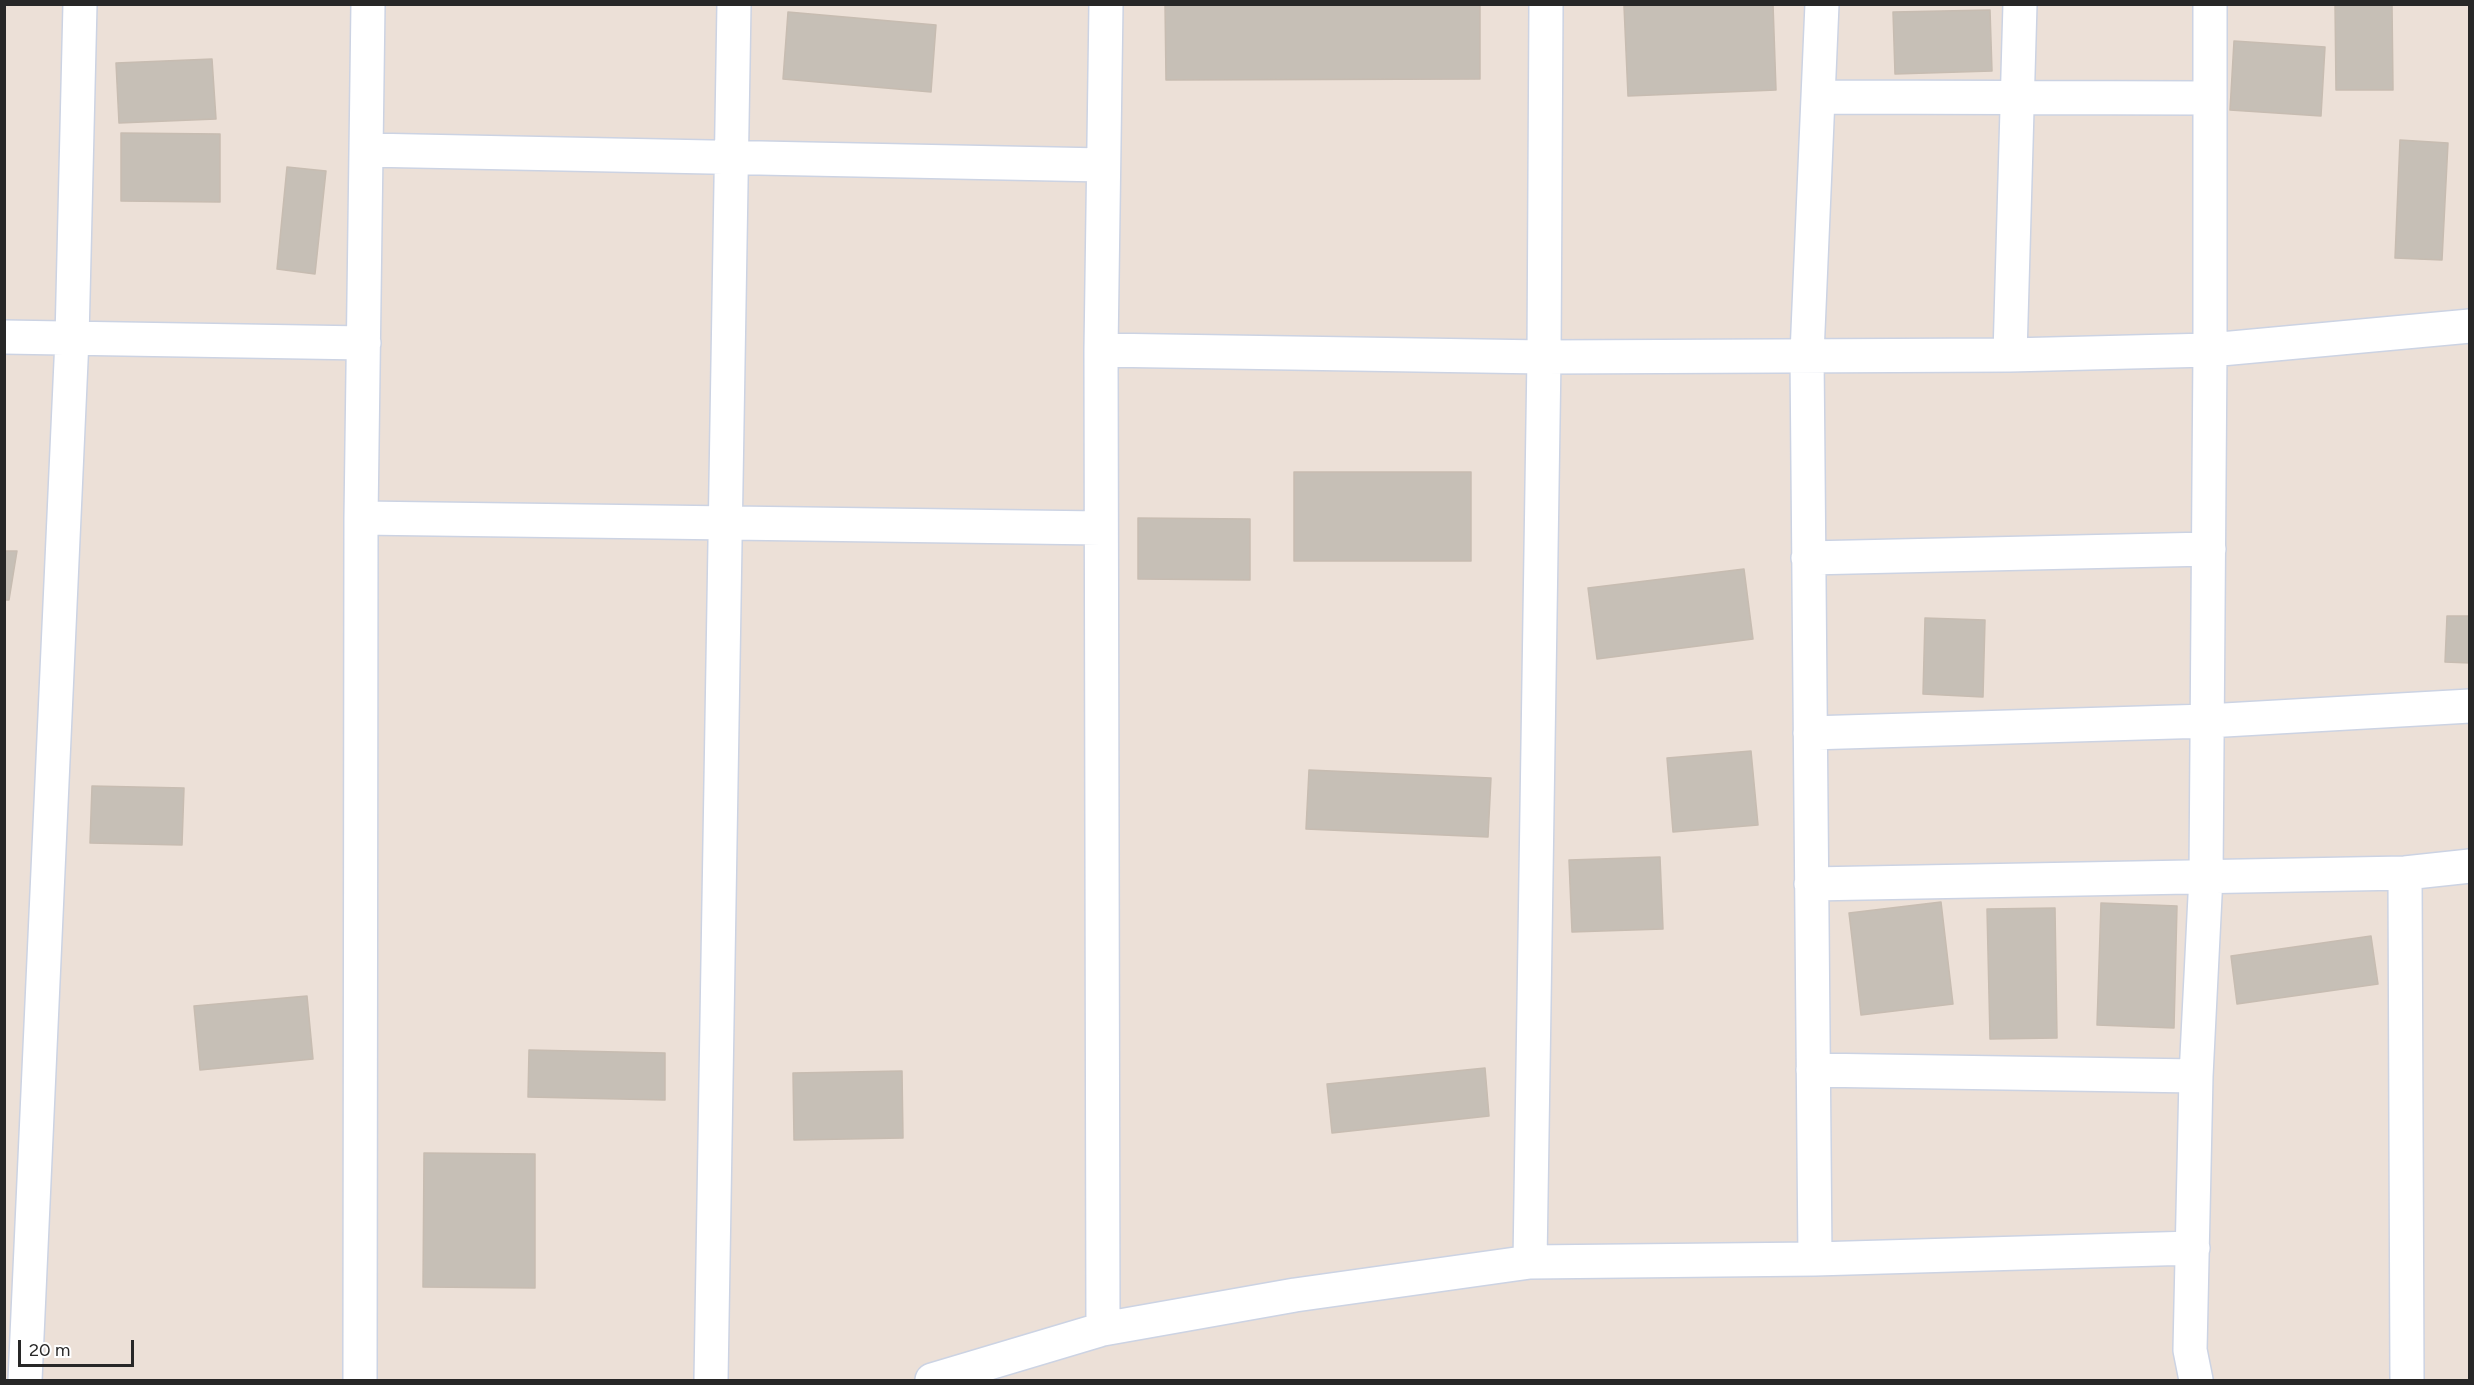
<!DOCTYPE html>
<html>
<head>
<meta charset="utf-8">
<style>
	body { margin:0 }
	#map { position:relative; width:2474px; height:1385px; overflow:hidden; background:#ece0d7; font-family:Figtree,sans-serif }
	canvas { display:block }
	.frame { position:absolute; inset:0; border:6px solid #272727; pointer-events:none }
	.scale { position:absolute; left:18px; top:1340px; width:116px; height:27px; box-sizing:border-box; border:3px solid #272727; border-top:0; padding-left:8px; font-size:18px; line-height:21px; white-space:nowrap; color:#272727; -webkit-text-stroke:4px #fff; paint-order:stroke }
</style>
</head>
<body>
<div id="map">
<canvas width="2474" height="1385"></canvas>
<div class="frame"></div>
<div class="scale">20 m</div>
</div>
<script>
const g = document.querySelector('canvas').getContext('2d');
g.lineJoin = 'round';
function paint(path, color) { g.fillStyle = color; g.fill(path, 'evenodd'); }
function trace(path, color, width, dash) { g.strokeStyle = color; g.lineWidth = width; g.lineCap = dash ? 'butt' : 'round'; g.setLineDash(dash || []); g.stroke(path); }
const building = new Path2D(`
	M 1165,4 L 1480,4 L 1480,79 L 1166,80 Z
	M 1669,4 L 1773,4 L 1776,90 L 1628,96 L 1624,6 Z
	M 2335,4 L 2392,4 L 2393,90 L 2336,90 Z
	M 1990,10 L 1992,71 L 1895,74 L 1893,12 Z
	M 788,12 L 936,25 L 931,92 L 783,79 Z
	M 2234,41 L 2325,47 L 2321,116 L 2230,110 Z
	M 212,59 L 216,119 L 119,123 L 116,63 Z
	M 121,133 L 220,134 L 220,202 L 121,201 Z
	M 2400,140 L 2448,143 L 2442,260 L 2395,258 Z
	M 287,167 L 326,171 L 315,274 L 277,269 Z
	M 1294,472 L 1471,472 L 1471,561 L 1294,561 Z
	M 1138,518 L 1250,519 L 1250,580 L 1138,579 Z
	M 4,551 L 17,551 L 9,600 L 4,600 Z
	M 1744,569 L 1753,639 L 1597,659 L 1588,588 Z
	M 2447,616 L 2470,616 L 2470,663 L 2445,662 Z
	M 1925,618 L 1985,620 L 1983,697 L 1923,694 Z
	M 1751,751 L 1758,825 L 1673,832 L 1667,758 Z
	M 1309,770 L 1491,778 L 1488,837 L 1306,829 Z
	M 92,786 L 184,788 L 182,845 L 90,843 Z
	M 1660,857 L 1663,929 L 1572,932 L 1569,860 Z
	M 1941,902 L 1953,1004 L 1861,1015 L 1849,913 Z
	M 2101,903 L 2177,906 L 2174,1028 L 2097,1025 Z
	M 2055,908 L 2057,1038 L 1990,1039 L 1987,909 Z
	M 2371,936 L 2378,984 L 2237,1004 L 2231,956 Z
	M 307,996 L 313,1059 L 200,1070 L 194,1006 Z
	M 529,1050 L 665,1053 L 665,1100 L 528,1097 Z
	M 1485,1068 L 1489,1116 L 1332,1133 L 1327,1084 Z
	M 902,1071 L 903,1138 L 794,1140 L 793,1073 Z
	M 424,1153 L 535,1154 L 535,1288 L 423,1287 Z`);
paint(building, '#c6bfb6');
trace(building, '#c7bcb1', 1.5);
const minor = new Path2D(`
	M 1818,97 L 2210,98
	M 367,150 L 1103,165
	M 4,337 L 364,343
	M 1101,350 L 1544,357 L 2010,355 L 2210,350 L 2470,326
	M 2010,355 L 2020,4
	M 361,518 L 1101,528
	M 1808,558 L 2209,549
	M 1810,733 L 2207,721 L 2470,706
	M 2405,873 L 2407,1380
	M 1811,884 L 2405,873 L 2470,866
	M 1813,1070 L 2196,1076
	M 1815,1259 L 1807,354 L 1822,4
	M 1530,1262 L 1544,357 L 1546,4
	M 1103,1329 L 1101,350 L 1106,4
	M 25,1380 L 72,339 L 80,4
	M 360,1380 L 361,518 L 368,4
	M 711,1380 L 734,4
	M 932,1380 L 1103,1329 L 1295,1295 L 1530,1262 L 1815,1259 L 2193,1248
	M 2196,1380 L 2190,1350 L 2196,1076 L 2206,876 L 2210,350 L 2210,4`);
trace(minor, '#ccd3e3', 36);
trace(minor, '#fff', 33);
</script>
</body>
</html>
